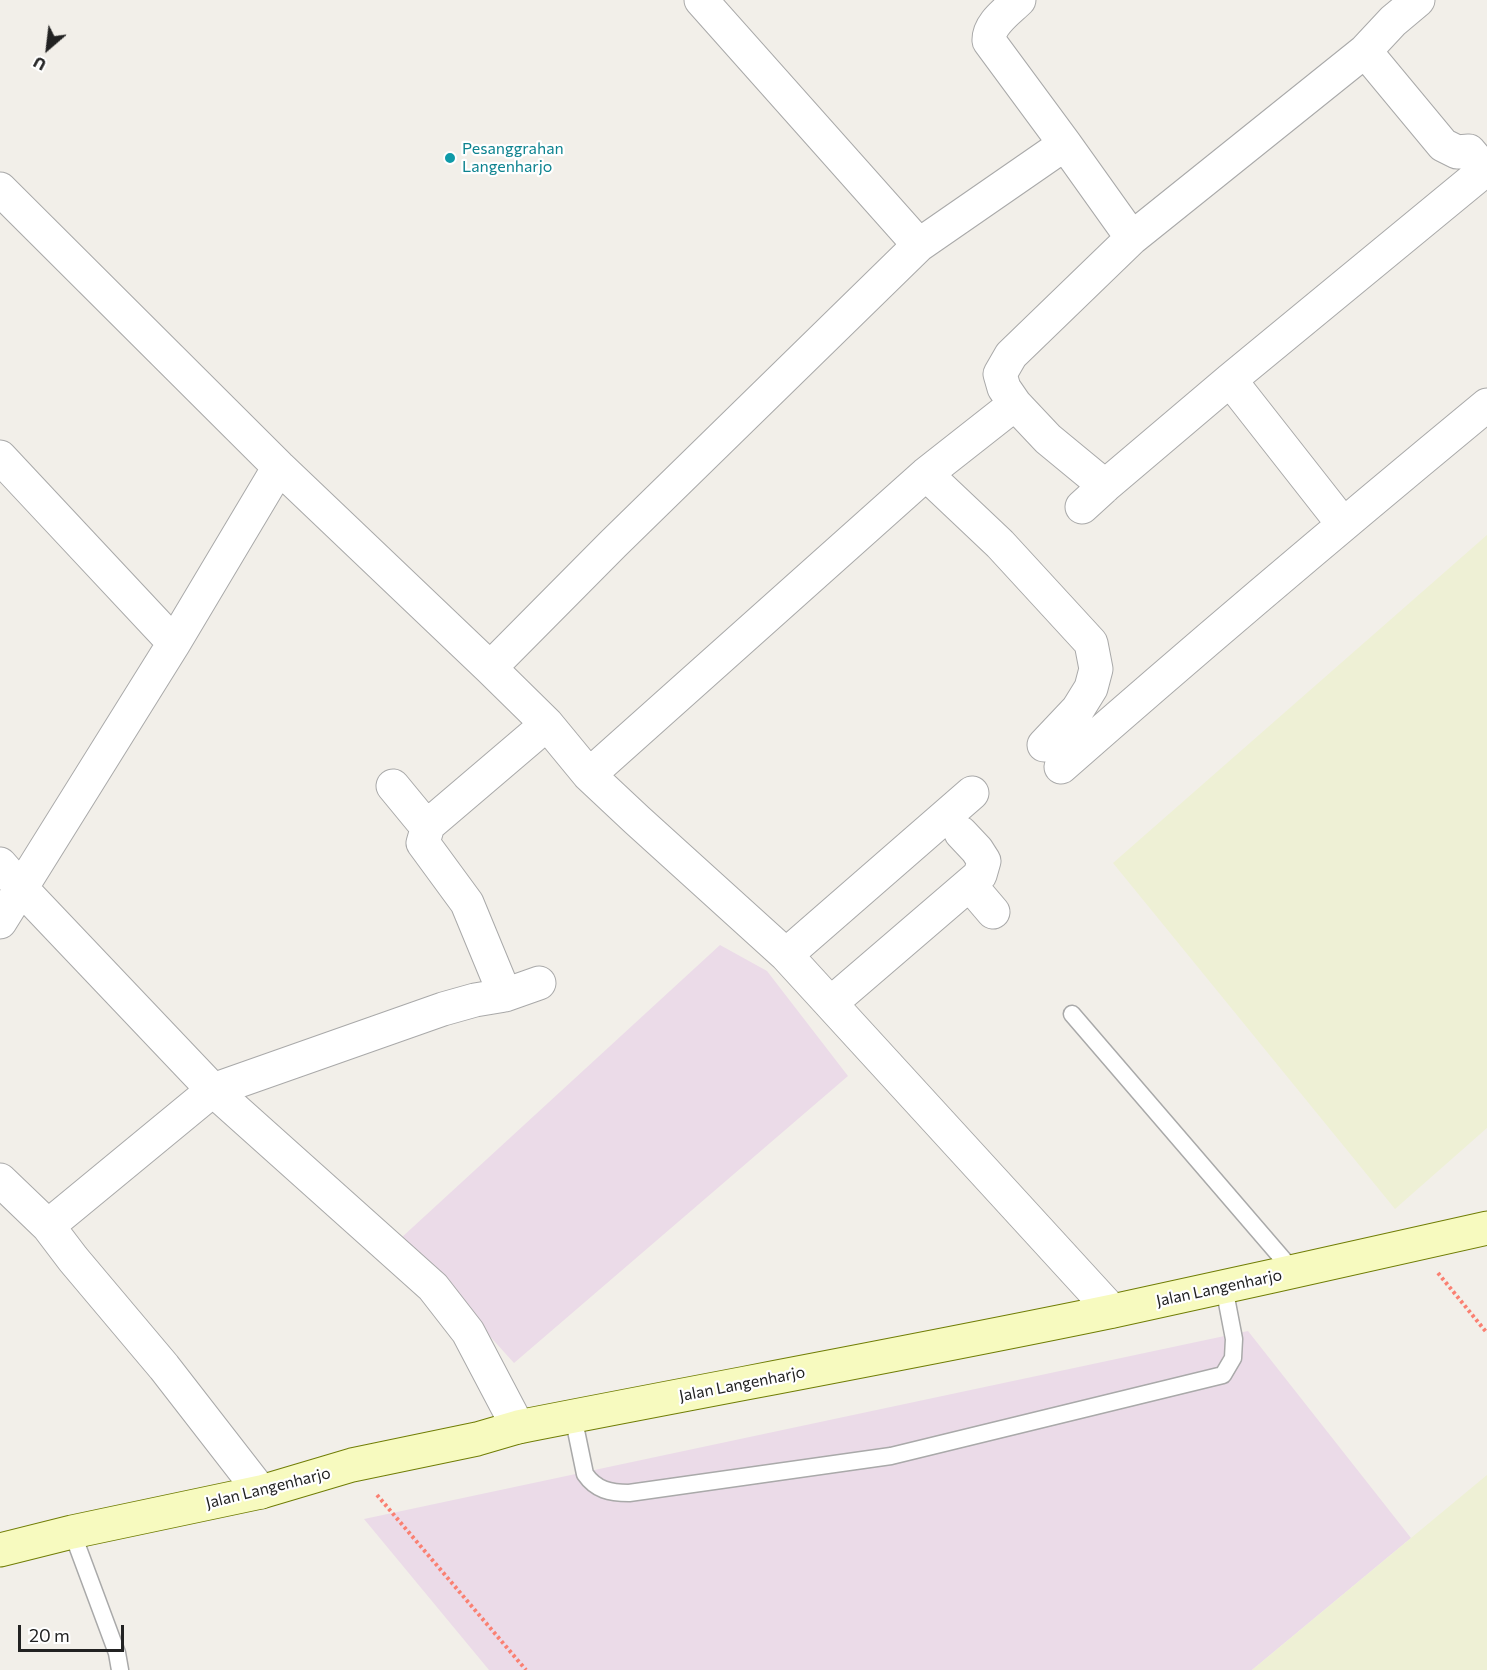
<!DOCTYPE html>
<html>
<head>
<meta charset="utf-8">
<style>
	body { margin:0 }
	#map { position:relative; width:1487px; height:1670px; overflow:hidden; background:#f2efe9; font-family:Commissioner,sans-serif }
	canvas { display:block }
	.north { position:absolute; left:18px; top:18px; width:60px; height:60px; -webkit-text-stroke:4px #fff; paint-order:stroke; rotate:208deg; font-size:16px; font-weight:700; line-height:24px; text-align:center; color:#222 }
	.north::after { content:''; display:block; margin:auto; width:21px; height:27px; background:#222; clip-path:polygon(50% 0,100% 100%,50% 72%,0 100%) }
	.scale { position:absolute; left:18px; top:1625px; width:106px; height:27px; box-sizing:border-box; border:3px solid #222; border-top:0; padding-left:8px; font-size:18px; line-height:21px; white-space:nowrap; color:#222; -webkit-text-stroke:4px #fff; paint-order:stroke }
</style>
</head>
<body>
<div id="map">
<canvas width="1487" height="1670"></canvas>
<div class="north">U</div>
<div class="scale">20 m</div>
</div>
<script>
const g = document.querySelector('canvas').getContext('2d');
g.lineJoin = 'round';
function paint(path, color) { g.fillStyle = color; g.fill(path, 'evenodd'); }
function trace(path, color, width, dash) { g.strokeStyle = color; g.lineWidth = width; g.lineCap = dash ? 'butt' : 'round'; g.setLineDash(dash || []); g.stroke(path); }
function drawText(font, color, halo, rows, align = 'center') {
  g.font = font + ' Commissioner,sans-serif'; g.lineWidth = 4.5; g.setLineDash([]); g.textBaseline = 'middle'; g.strokeStyle = halo; g.fillStyle = color; for (const [text, x, y, turn = 0] of rows) {
    g.save(); g.translate(x, y); g.rotate((+turn || 0) * Math.PI / 180); g.textAlign = isNaN(turn) ? turn : align; if (halo) g.strokeText(text, 0, 0); g.fillText(text, 0, 0); g.restore();
  }
}
paint(new Path2D(`
	M 720,945 L 767,971 L 848,1076 L 514,1363 L 401,1238 Z
	M 1248,1331 L 1411,1538 L 1252,1670 L 489,1670 L 364,1519 Z`), '#ebdbe8');
paint(new Path2D(`
	M 1487,535 L 1487,1128 L 1395,1209 L 1113,863 Z
	M 1487,1475 L 1487,1670 L 1252,1670 L 1411,1538 Z`), '#eef0d5');
const lane = new Path2D(`
	M 1072,1014 L 1294,1272
	M 573,1416 L 585,1474 C 596,1490 610,1493 629,1493 L 891,1456 L 1223,1375 L 1233,1358 L 1234,1339 L 1224,1287
	M 72,1532 L 117,1653 L 120,1670`);
const street = new Path2D(`
	M 701,0 L 919,245
	M 1019,0 C 1008,11 988,24 989,41 L 1065,144
	M 1365,51 L 1443,145 L 1457,152 L 1469,151 L 1487,172
	M 0,189 L 279,467 L 490,668 L 547,724 L 589,775 L 637,820 L 786,955 L 1112,1311
	M 1230,380 L 1343,524
	M 0,457 L 174,643
	M 926,474 L 1000,544 L 1091,643 L 1096,669 L 1091,688 L 1078,709 L 1044,745
	M 1105,486 L 1048,439 L 1015,404 L 1004,388 L 1000,374 L 1011,355 L 1132,238 L 1365,51 L 1393,21 L 1418,0
	M 1082,507 L 1105,486 L 1230,380 L 1485,170
	M 490,668 L 613,544 L 919,245 L 1065,144 L 1132,238
	M 1061,767 C 1201,644 1343,524 1487,405
	M 589,775 L 926,474 L 1015,404
	M 393,786 L 421,820 L 427,823 L 432,822 L 547,724
	M 0,864 L 22,889 L 213,1090 L 433,1287 L 468,1332 L 518,1427
	M 970,885 L 993,912
	M 0,922 L 174,643 L 279,467
	M 786,955 L 972,793
	M 505,995 L 539,983
	M 831,1003 L 980,875 L 984,861 L 977,850 L 961,833
	M 0,1180 L 48,1226 L 73,1259 L 164,1367 L 261,1492
	M 48,1226 L 213,1090 L 443,1009 L 475,1000 L 505,995 L 467,903 L 423,843 L 429,822`);
const secondary = new Path2D(`
	M 0,1550 L 72,1532 L 261,1492 L 352,1465 L 477,1439 L 518,1427 C 716,1388 915,1352 1113,1311 C 1238,1284 1362,1256 1487,1228`);
trace(lane, '#a9a9a9', 19);
trace(street, '#a9a9a9', 35);
trace(secondary, '#707d05', 35);
trace(new Path2D(`
	M 1438,1273 L 1487,1333
	M 377,1495 L 526,1670`), '#fa8072', 4, [3, 3]);
trace(lane, '#fff', 16);
trace(street, '#fff', 33);
trace(secondary, '#f7fabf', 33);
for (const [x, y, r, color] of [
	[450,158,6,"#0f9aa8"]
]) { const dot = new Path2D(); dot.arc(x, y, r, 0, 2 * Math.PI); g.fillStyle = color; g.fill(dot); trace(dot, '#fff', 2); }
drawText('16px', '#0d838f', '#fff', [
	["Pesanggrahan",462,149],
	["Langenharjo",462,167]
], 'left');
drawText('16px', '#222', '#fff', [
	["Jalan Langenharjo",1219,1288,-12],
	["Jalan Langenharjo",742,1384,-11],
	["Jalan Langenharjo",268,1488,-14]
]);
</script>
</body>
</html>
